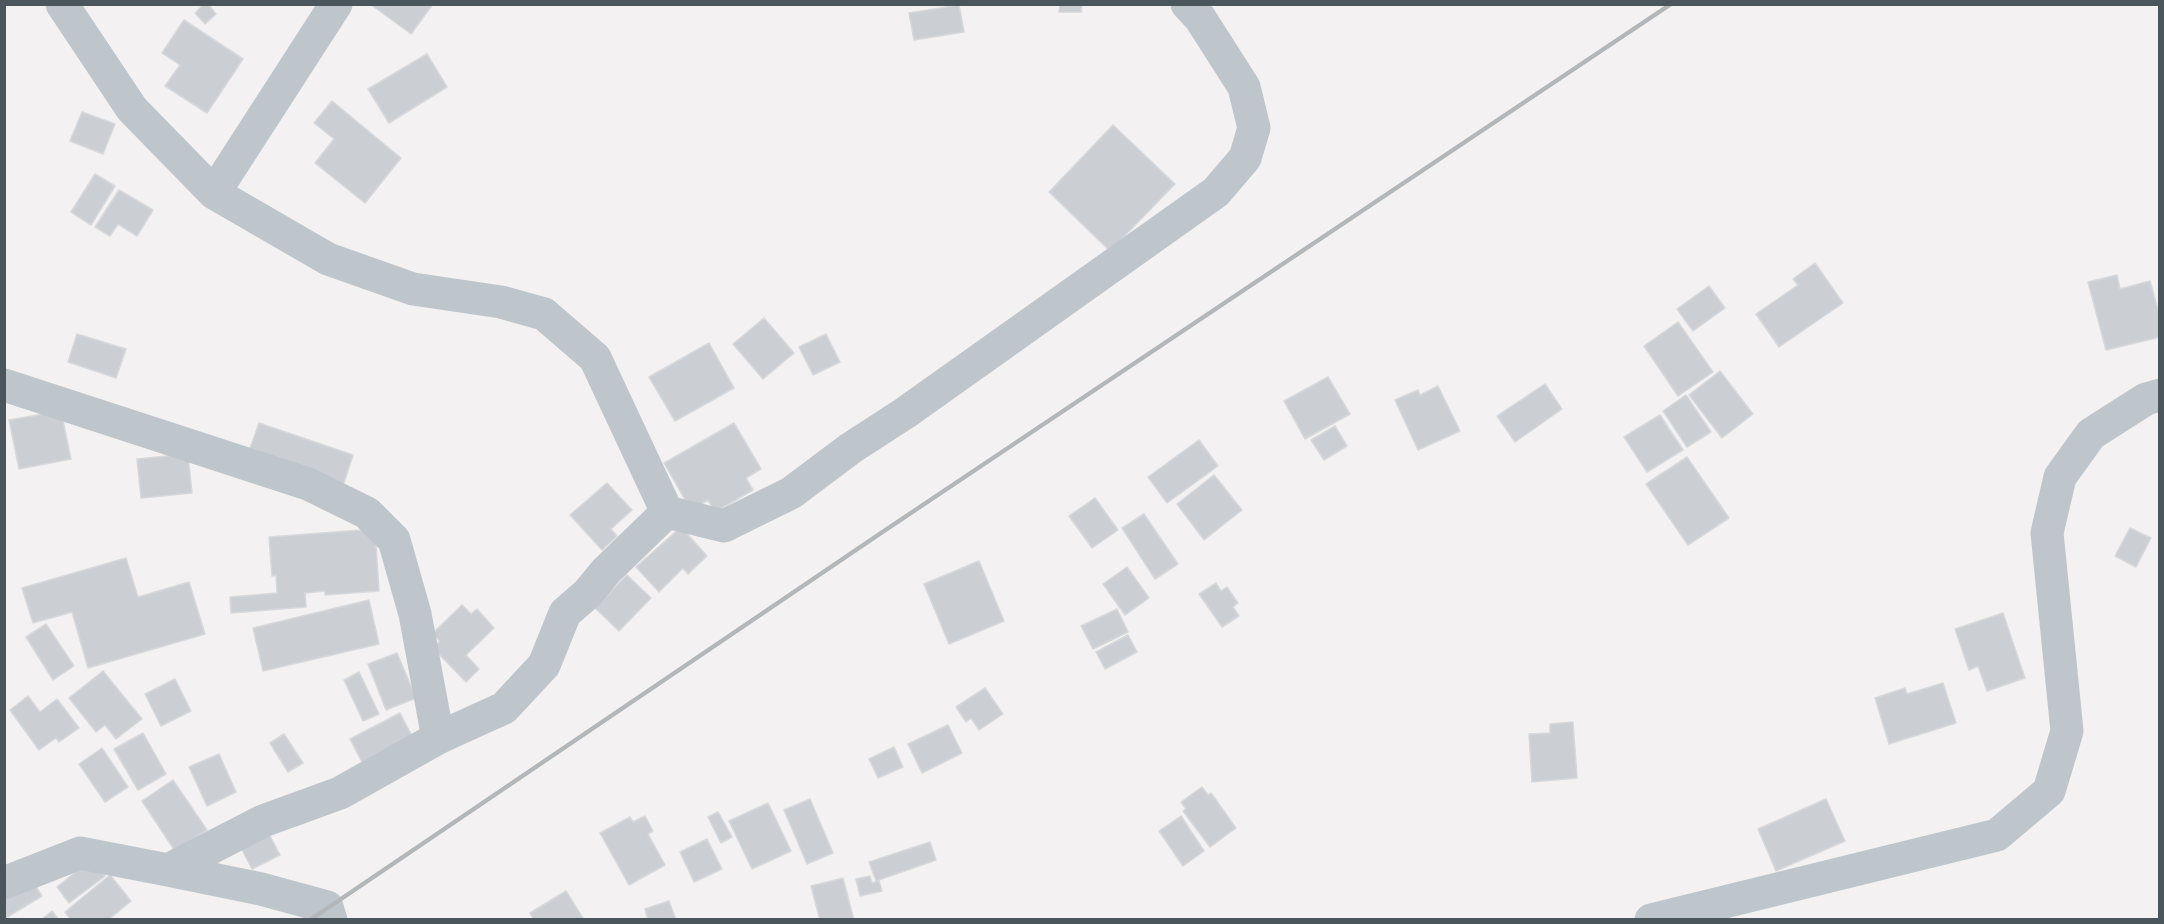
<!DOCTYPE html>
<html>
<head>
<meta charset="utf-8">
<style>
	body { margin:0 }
	#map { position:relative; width:2164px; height:924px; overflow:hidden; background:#f3f1f1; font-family:Raleway,sans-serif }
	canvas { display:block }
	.frame { position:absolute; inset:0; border:6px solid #4b555c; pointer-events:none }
</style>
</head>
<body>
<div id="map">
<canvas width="2164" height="924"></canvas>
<div class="frame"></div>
</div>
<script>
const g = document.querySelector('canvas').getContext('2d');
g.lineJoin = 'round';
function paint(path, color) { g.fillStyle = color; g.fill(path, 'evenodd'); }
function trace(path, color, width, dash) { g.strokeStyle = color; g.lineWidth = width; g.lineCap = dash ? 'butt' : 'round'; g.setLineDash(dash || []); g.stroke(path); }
const building = new Path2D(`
	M 204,4 L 208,4 L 216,14 L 205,24 L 195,13 Z
	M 370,4 L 433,4 L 411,34 Z
	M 1060,4 L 1082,4 L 1081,12 L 1059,12 Z
	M 959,5 L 964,32 L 914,40 L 909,13 Z
	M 184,20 L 243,59 L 207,113 L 165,86 L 180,65 L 162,53 Z
	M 427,54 L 447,87 L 389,123 L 368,89 Z
	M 332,101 L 401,158 L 365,203 L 315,163 L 334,139 L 314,123 Z
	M 82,112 L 115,124 L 103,154 L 70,141 Z
	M 1113,125 L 1175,184 L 1110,251 L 1049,192 Z
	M 95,174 L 115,186 L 91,225 L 71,212 Z
	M 119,190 L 153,210 L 137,236 L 118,224 L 110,236 L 95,227 Z
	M 1815,263 L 1843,303 L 1779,347 L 1756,314 L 1798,285 L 1793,279 Z
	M 2117,275 L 2120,289 L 2150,281 L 2160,317 L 2160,337 L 2106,350 L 2088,282 Z
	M 1709,286 L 1725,308 L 1693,331 L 1677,309 Z
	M 764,318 L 794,353 L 763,379 L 733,344 Z
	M 1678,322 L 1713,372 L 1678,396 L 1644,346 Z
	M 77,334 L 126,349 L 116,378 L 68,362 Z
	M 826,334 L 840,362 L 813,375 L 799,347 Z
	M 709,343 L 734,388 L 675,421 L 649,377 Z
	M 1720,371 L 1753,414 L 1722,438 L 1689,395 Z
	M 1328,377 L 1350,414 L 1305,439 L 1284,401 Z
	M 1545,384 L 1562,409 L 1515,442 L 1497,416 Z
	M 1438,386 L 1460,431 L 1418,450 L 1395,400 L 1418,390 L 1420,395 Z
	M 1686,395 L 1711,432 L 1687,447 L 1663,411 Z
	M 61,411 L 71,459 L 19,469 L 9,420 Z
	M 1660,415 L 1683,450 L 1647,472 L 1624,437 Z
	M 259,423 L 353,455 L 343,486 L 248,454 Z
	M 734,423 L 761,469 L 746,478 L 753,490 L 715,512 L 708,500 L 691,510 L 664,463 Z
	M 1335,426 L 1347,446 L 1324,460 L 1311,440 Z
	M 1199,440 L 1218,466 L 1167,503 L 1148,477 Z
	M 188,454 L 192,493 L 141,498 L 137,459 Z
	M 1687,457 L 1729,518 L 1688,545 L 1646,484 Z
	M 1214,475 L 1242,510 L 1204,540 L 1177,504 Z
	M 607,483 L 632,510 L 611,529 L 617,536 L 602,550 L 570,515 Z
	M 1095,498 L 1118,530 L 1092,548 L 1069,516 Z
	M 1144,514 L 1178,564 L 1155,579 L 1122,528 Z
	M 681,527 L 707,556 L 688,574 L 683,568 L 659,592 L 636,567 Z
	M 2130,528 L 2151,538 L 2136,567 L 2115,556 Z
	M 375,529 L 379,591 L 325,595 L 325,591 L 305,593 L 306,607 L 231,613 L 230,597 L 277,593 L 276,575 L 272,576 L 269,537 Z
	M 126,558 L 138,597 L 189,582 L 205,634 L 88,668 L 72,612 L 33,623 L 22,588 Z
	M 979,561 L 1004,621 L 949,644 L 924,584 Z
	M 1127,567 L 1149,598 L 1125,615 L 1103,584 Z
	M 627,575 L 651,598 L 619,631 L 595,608 Z
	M 1216,583 L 1221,591 L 1227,587 L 1238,603 L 1233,607 L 1239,616 L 1222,627 L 1199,594 Z
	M 369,600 L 379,644 L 263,671 L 253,628 Z
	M 462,605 L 471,614 L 477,609 L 494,628 L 466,655 L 479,669 L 466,682 L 433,648 L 440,641 L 432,634 Z
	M 1117,609 L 1128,632 L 1093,649 L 1081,626 Z
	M 2003,613 L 2025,678 L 1987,691 L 1978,666 L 1969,670 L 1955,629 Z
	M 46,624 L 74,666 L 53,680 L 26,637 Z
	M 1128,635 L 1137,652 L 1105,669 L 1096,652 Z
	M 397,653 L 416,698 L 386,710 L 368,664 Z
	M 103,671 L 142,719 L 116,739 L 105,725 L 96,732 L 69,698 Z
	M 359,672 L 379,714 L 363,721 L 344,680 Z
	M 175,679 L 191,711 L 161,726 L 145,694 Z
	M 1943,683 L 1956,723 L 1889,744 L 1875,698 L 1905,688 L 1907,694 Z
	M 985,688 L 1003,714 L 979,730 L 971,718 L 966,722 L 956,707 Z
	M 28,696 L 40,712 L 57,699 L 79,728 L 59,742 L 56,738 L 39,750 L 10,710 Z
	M 400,713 L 414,740 L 364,766 L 350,739 Z
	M 1573,722 L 1577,778 L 1532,782 L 1529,734 L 1550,733 L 1550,724 Z
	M 948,725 L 962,753 L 922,773 L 908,744 Z
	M 143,733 L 166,774 L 138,790 L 114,749 Z
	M 284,734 L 303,763 L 288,772 L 270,743 Z
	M 894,747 L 903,767 L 878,778 L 869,759 Z
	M 102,748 L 128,787 L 105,802 L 79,764 Z
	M 219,754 L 236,792 L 207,806 L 189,767 Z
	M 173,780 L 207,830 L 175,851 L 142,801 Z
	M 1202,787 L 1208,795 L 1211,793 L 1236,828 L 1210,847 L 1183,811 L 1186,809 L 1181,802 Z
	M 810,799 L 833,853 L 807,864 L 784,810 Z
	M 1826,799 L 1845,841 L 1776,871 L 1758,829 Z
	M 768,803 L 791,851 L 752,869 L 729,821 Z
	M 718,812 L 732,837 L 721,843 L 708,817 Z
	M 645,816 L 653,831 L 648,834 L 665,865 L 629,885 L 600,833 L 630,817 L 633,822 Z
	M 1181,816 L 1204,851 L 1183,866 L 1159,831 Z
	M 268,832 L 280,855 L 252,869 L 240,846 Z
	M 707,839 L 722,869 L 694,882 L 680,852 Z
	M 930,842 L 936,860 L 876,881 L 869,862 Z
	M 92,859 L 105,876 L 69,903 L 57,887 Z
	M 110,875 L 131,901 L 108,920 L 71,920 L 65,912 Z
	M 870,876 L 872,883 L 879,881 L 882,891 L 860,896 L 856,879 Z
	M 843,878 L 854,920 L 820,920 L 811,886 Z
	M 31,879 L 42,896 L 4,919 L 4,896 Z
	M 566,891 L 584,920 L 534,920 L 530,913 Z
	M 669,901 L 676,920 L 648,920 L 645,909 Z
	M 52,911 L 59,920 L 41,920 Z`);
paint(building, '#cbced3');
trace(building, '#d6d8db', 1.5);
trace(new Path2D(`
	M 214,193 L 336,4
	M 4,385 L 308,484 L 367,513 L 394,540 L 415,614 L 438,738
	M 667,512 L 724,526 L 791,493 L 851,448 L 905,413 L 1216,192 L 1245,158 L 1254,128 L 1244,87 L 1200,18 L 1187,4
	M 168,870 L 261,889 L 327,907 L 331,920
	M 4,883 L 80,853 L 168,870 L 263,821 L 340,793 L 438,738 L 504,708 L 544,665 L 565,613 L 588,593 L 606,571 L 667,512 L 595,358 L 544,314 L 501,302 L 413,289 L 328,259 L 214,193 L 132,109 L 62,4
	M 1651,920 L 1997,835 L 2049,791 L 2067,731 L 2047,533 L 2060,477 L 2091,434 L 2146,399 L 2160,395`), '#bec6cc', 33);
trace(new Path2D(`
	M 310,920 L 881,533 L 1671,4`), '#b4b7ba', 4.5);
</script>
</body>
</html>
